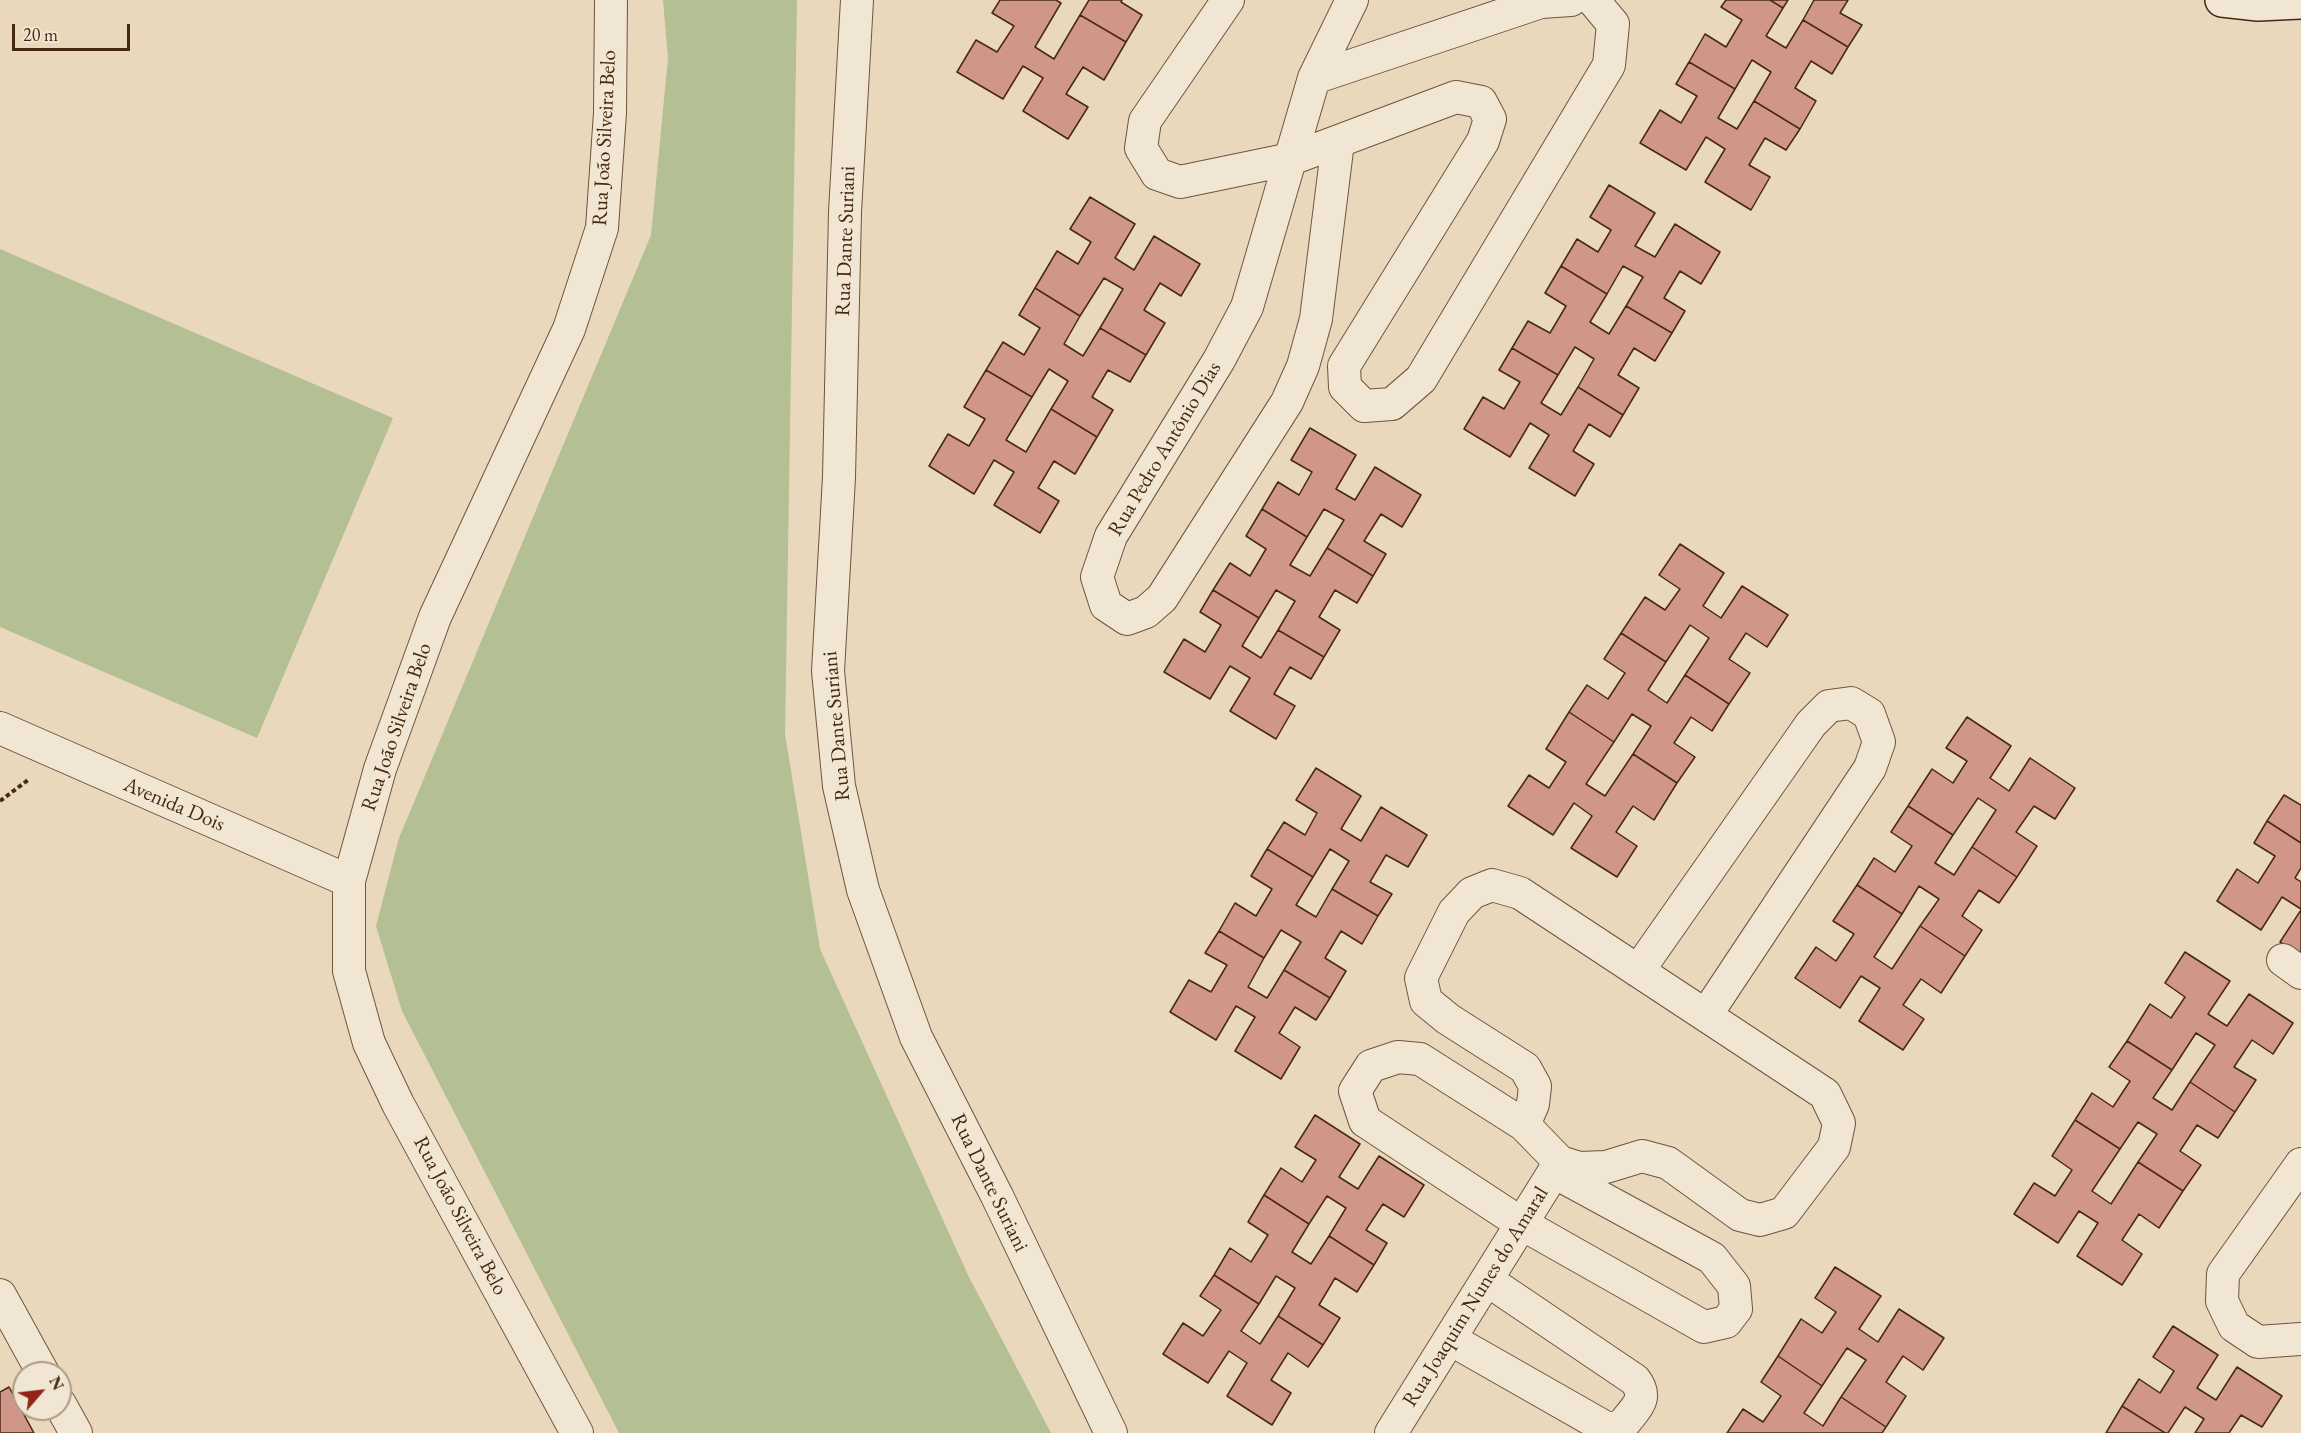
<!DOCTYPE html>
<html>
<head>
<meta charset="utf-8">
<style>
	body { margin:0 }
	#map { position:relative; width:2301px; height:1433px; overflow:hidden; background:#e9d8bc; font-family:"EB Garamond",serif }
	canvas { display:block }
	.north { position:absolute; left:12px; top:1361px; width:60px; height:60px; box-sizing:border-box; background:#f1e6d3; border:2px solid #ad9a85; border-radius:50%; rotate:62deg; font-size:16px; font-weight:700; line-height:24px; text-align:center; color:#472810 }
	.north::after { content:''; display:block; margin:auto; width:21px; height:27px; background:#8f2418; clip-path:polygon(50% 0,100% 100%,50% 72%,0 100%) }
	.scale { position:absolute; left:12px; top:24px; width:118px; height:27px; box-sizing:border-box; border:3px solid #472810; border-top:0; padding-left:8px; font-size:18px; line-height:21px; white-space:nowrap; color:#472810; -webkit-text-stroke:4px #f1e6d3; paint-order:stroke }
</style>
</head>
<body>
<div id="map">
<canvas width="2301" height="1433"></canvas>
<div class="north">N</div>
<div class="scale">20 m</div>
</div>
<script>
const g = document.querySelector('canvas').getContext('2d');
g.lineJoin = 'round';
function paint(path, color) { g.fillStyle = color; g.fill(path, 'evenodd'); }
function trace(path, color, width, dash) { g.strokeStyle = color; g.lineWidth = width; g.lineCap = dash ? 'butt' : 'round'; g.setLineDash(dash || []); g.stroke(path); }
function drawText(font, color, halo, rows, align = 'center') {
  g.font = font + ' "EB Garamond",serif'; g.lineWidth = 5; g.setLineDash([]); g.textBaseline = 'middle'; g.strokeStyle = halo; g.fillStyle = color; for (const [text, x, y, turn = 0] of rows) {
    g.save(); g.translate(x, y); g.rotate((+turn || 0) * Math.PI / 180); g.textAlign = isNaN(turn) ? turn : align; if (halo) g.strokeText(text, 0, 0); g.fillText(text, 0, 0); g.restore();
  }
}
paint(new Path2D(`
	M 663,0 L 797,0 L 785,734 L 820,949 L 968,1275 L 1051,1433 L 619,1433 L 402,1011 L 376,926 L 399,838 L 651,235 L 668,58 Z
	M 0,249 L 393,418 L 257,738 L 0,627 Z`), '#b4bf93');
const building = new Path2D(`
	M 1000,0 L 1056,0 L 1061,3 L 1035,47 L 1054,59 L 1080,15 L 1126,42 L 1104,80 L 1083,67 L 1066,94 L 1088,107 L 1068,139 L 1023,111 L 1043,78 L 1023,66 L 1003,99 L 957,72 L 976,40 L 997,52 L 1014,26 L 992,13 Z
	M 1089,0 L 1122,0 L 1121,2 L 1142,15 L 1126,42 L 1080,15 Z
	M 1726,0 L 1770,0 L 1783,8 L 1766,36 L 1786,48 L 1803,20 L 1848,47 L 1832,74 L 1811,61 L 1795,88 L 1816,101 L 1800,129 L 1754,101 L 1771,72 L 1752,60 L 1735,89 L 1689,62 L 1705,34 L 1726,47 L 1742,20 L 1721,7 Z
	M 1770,0 L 1788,0 L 1783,8 Z
	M 1814,0 L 1848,0 L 1840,13 L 1862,25 L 1848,47 L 1803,20 Z
	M 1689,62 L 1735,89 L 1718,118 L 1737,129 L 1754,101 L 1800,129 L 1786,150 L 1765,138 L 1749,165 L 1770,177 L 1751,210 L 1705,182 L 1725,149 L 1706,137 L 1686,170 L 1640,143 L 1660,110 L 1681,123 L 1697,96 L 1676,84 Z
	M 1609,185 L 1655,213 L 1635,246 L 1655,257 L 1675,224 L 1720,252 L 1701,284 L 1680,271 L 1664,298 L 1685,311 L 1672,333 L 1626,306 L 1643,277 L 1623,266 L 1607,294 L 1561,266 L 1577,239 L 1598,252 L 1611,230 L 1590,217 Z
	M 1090,197 L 1135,224 L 1115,258 L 1134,270 L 1154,236 L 1200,264 L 1181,296 L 1160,283 L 1144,310 L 1165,323 L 1146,355 L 1100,328 L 1123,289 L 1104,278 L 1080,316 L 1035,288 L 1057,251 L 1078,264 L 1091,242 L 1070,229 Z
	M 1561,266 L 1607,294 L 1590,322 L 1609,334 L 1626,306 L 1672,333 L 1655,361 L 1634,348 L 1618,375 L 1639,388 L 1623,415 L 1578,387 L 1594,359 L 1575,347 L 1558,375 L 1512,348 L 1528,321 L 1550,333 L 1566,306 L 1545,293 Z
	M 1035,288 L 1080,316 L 1064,344 L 1083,356 L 1100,328 L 1146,355 L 1130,382 L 1108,370 L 1092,397 L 1113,410 L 1097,437 L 1051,409 L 1068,381 L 1049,369 L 1032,397 L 986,370 L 1003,342 L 1024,355 L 1040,328 L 1019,315 Z
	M 1512,348 L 1558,375 L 1541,403 L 1561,415 L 1578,387 L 1623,415 L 1610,437 L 1589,424 L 1573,451 L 1594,464 L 1575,496 L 1529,468 L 1549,435 L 1530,423 L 1510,457 L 1464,429 L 1483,397 L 1504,409 L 1520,382 L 1499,370 Z
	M 986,370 L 1032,397 L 1006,440 L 1026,452 L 1051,409 L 1097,437 L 1075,474 L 1054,461 L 1038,488 L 1059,501 L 1040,533 L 994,505 L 1014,472 L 994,460 L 974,494 L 929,466 L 948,434 L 969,446 L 985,419 L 964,407 Z
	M 1310,428 L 1356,455 L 1336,489 L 1355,500 L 1375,467 L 1421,495 L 1402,527 L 1381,514 L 1364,541 L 1386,554 L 1373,576 L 1327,548 L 1344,520 L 1324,509 L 1307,537 L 1262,509 L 1278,482 L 1299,495 L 1312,472 L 1291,460 Z
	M 1262,509 L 1307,537 L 1290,565 L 1310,576 L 1327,548 L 1373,576 L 1357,603 L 1335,590 L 1319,617 L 1340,630 L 1324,657 L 1278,630 L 1295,601 L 1276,590 L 1259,618 L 1213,590 L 1230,563 L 1250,576 L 1266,549 L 1246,536 Z
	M 1680,544 L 1724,573 L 1703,606 L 1721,618 L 1742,586 L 1788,615 L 1767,647 L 1746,633 L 1729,659 L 1750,673 L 1729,704 L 1685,675 L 1709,638 L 1690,625 L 1666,662 L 1621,633 L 1645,597 L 1665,610 L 1680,589 L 1659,575 Z
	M 1213,590 L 1259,618 L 1242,646 L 1261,658 L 1278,630 L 1324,657 L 1311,679 L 1290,667 L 1274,694 L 1295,706 L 1276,739 L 1230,711 L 1250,678 L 1230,666 L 1210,699 L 1164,672 L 1184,639 L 1205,652 L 1221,625 L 1200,612 Z
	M 1621,633 L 1666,662 L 1648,690 L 1667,703 L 1685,675 L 1729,704 L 1712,731 L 1691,717 L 1674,743 L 1695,757 L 1677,783 L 1633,754 L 1651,726 L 1632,714 L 1614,742 L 1569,712 L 1587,685 L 1608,699 L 1625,673 L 1604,659 Z
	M 1569,712 L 1614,742 L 1586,784 L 1605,796 L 1633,754 L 1677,783 L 1654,820 L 1633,806 L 1616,832 L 1637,846 L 1617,877 L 1571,848 L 1592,816 L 1574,803 L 1553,835 L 1508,806 L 1529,775 L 1549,788 L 1566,762 L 1546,749 Z
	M 1967,717 L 2011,746 L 1990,778 L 2009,791 L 2030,758 L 2075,788 L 2055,819 L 2034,806 L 2016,832 L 2037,846 L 2017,877 L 1972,847 L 1996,810 L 1978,798 L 1953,835 L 1908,806 L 1932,769 L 1953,783 L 1967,761 L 1946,748 Z
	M 1316,768 L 1361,796 L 1341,829 L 1361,841 L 1381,807 L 1427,835 L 1408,867 L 1386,855 L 1370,882 L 1392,894 L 1378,916 L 1332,889 L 1349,861 L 1330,849 L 1313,877 L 1267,849 L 1284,822 L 1305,835 L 1317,813 L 1296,800 Z
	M 2284,795 L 2301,805 L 2301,843 L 2267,821 Z
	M 1908,806 L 1953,835 L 1935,863 L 1954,875 L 1972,847 L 2017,877 L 1999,903 L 1979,890 L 1962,916 L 1982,930 L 1965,956 L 1920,926 L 1939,899 L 1919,886 L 1902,914 L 1857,885 L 1874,858 L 1895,872 L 1912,846 L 1891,832 Z
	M 2267,821 L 2301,843 L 2301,868 L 2295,878 L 2301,882 L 2301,909 L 2282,897 L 2261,930 L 2217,901 L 2237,869 L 2258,883 L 2275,856 L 2254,843 Z
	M 1267,849 L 1313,877 L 1296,905 L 1316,917 L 1332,889 L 1378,916 L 1362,944 L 1341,931 L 1325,958 L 1346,971 L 1330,998 L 1284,970 L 1301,942 L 1281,930 L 1264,958 L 1219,931 L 1235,903 L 1256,916 L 1272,889 L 1251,876 Z
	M 1857,885 L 1902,914 L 1874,957 L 1892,969 L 1920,926 L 1965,956 L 1941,993 L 1921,979 L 1903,1005 L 1924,1019 L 1903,1050 L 1859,1021 L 1880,988 L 1861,976 L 1840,1008 L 1795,978 L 1816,947 L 1836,961 L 1854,934 L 1833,921 Z
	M 2301,910 L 2301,955 L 2280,942 Z
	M 1219,931 L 1264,958 L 1248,987 L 1267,998 L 1284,970 L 1330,998 L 1316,1020 L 1295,1007 L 1279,1033 L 1300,1047 L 1281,1079 L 1235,1051 L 1255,1017 L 1236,1006 L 1216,1040 L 1170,1012 L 1189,980 L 1211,992 L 1227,965 L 1205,953 Z
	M 2185,952 L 2230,981 L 2208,1014 L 2227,1026 L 2249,994 L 2293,1023 L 2273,1054 L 2252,1040 L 2234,1067 L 2256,1080 L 2235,1112 L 2190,1082 L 2215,1045 L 2196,1033 L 2172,1070 L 2127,1041 L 2150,1004 L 2171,1018 L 2185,997 L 2165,983 Z
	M 2127,1041 L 2172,1070 L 2153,1098 L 2172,1110 L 2190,1082 L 2235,1112 L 2218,1138 L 2197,1125 L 2180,1151 L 2201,1165 L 2183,1191 L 2138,1162 L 2157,1134 L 2138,1122 L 2120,1149 L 2075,1120 L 2092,1093 L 2113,1107 L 2130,1081 L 2109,1067 Z
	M 1315,1115 L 1360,1144 L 1339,1177 L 1358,1189 L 1379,1156 L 1424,1185 L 1404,1217 L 1383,1204 L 1366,1230 L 1387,1243 L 1374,1265 L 1329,1236 L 1346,1208 L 1327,1196 L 1309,1224 L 1264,1195 L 1281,1168 L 1302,1182 L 1316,1160 L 1295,1147 Z
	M 2075,1120 L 2120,1149 L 2092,1191 L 2111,1204 L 2138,1162 L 2183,1191 L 2159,1228 L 2139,1214 L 2122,1240 L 2142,1254 L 2122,1285 L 2077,1256 L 2098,1223 L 2079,1211 L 2058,1243 L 2014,1214 L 2034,1183 L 2055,1196 L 2072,1170 L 2052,1156 Z
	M 1264,1195 L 1309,1224 L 1292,1252 L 1311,1264 L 1329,1236 L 1374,1265 L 1357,1292 L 1335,1278 L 1319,1305 L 1340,1318 L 1323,1345 L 1278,1316 L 1295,1288 L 1276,1276 L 1259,1304 L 1214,1275 L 1230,1248 L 1251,1262 L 1268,1235 L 1248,1222 Z
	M 1835,1267 L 1881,1296 L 1859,1329 L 1878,1342 L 1899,1309 L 1944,1338 L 1923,1370 L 1903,1356 L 1886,1382 L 1906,1396 L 1886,1427 L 1841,1397 L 1866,1360 L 1847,1348 L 1822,1386 L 1778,1356 L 1801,1319 L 1822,1333 L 1836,1312 L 1815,1298 Z
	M 1214,1275 L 1259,1304 L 1241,1331 L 1260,1344 L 1278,1316 L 1323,1345 L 1308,1367 L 1288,1353 L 1271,1380 L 1291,1393 L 1272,1425 L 1227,1396 L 1247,1363 L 1229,1351 L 1208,1383 L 1163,1354 L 1183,1323 L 1203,1336 L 1221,1310 L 1200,1296 Z
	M 2173,1326 L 2218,1355 L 2197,1388 L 2216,1400 L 2237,1367 L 2282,1396 L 2262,1427 L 2241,1415 L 2229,1433 L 2195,1433 L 2204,1419 L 2185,1407 L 2168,1433 L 2165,1433 L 2122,1406 L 2139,1379 L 2160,1393 L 2174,1371 L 2153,1357 Z
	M 1778,1356 L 1822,1386 L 1804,1413 L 1823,1426 L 1841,1397 L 1886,1427 L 1882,1433 L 1727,1433 L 1743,1409 L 1763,1422 L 1781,1396 L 1761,1382 Z
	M 9,1387 L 34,1433 L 0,1433 L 0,1392 Z
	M 2122,1406 L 2165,1433 L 2106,1433 Z`);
paint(building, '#d1968a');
trace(building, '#472810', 1.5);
const street = new Path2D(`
	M 857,0 L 845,212 L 839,477 L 828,671 L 839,786 L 863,890 L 916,1037 L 997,1196 L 1111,1433
	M 1228,0 L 1145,121 L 1141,148 L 1157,174 L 1180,182 L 1291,159 L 1456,97 L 1481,102 L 1490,119 L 1483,141 L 1344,366 L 1345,387 L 1364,406 L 1392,404 L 1421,379 L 1609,65 L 1613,24 L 1593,0
	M 1314,78 L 1541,2 L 1571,0
	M 1338,142 L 1316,319 L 1303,366 L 1287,402 L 1162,598 L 1146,612 L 1127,619 L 1106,605 L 1097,577 L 1111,536 L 1219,360 L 1247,307 L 1314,78 L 1352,0
	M 0,728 L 349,881
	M 2283,960 L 2301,973
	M 1638,971 L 1811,724 L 1829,706 L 1851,703 L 1869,714 L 1879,742 L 1870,768 L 1706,1015
	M 1524,1125 L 1533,1104 L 1535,1086 L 1525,1068 L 1448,1019 L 1426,1001 L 1421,978 L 1454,912 L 1472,893 L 1492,885 L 1520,893 L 1825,1094 L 1839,1123 L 1834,1147 L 1784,1213 L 1760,1220 L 1740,1215 L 1668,1163 L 1642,1156 L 1606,1167 L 1579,1168 L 1560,1162 L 1524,1125 L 1420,1059 L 1398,1057 L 1371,1066 L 1355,1091 L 1365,1121 L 1522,1224 L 1704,1327 L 1726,1322 L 1736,1309 L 1734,1286 L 1712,1258 L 1554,1172
	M 2301,1164 L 2223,1274 L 2222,1301 L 2234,1326 L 2258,1342 L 2301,1339
	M 0,1295 L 43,1373
	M 1450,1339 L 1608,1429 L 1622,1426 C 1634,1409 1650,1400 1635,1380 L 1487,1280
	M 60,1404 L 76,1433
	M 577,1433 L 398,1104 L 369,1043 L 349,971 L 349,881 L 380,769 L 435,617 L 569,329 L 602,228 L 610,113 L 611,0
	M 1391,1433 L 1560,1162`);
const secondary = new Path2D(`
	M 2222,0 L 2258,4 L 2301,2`);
trace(street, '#70543b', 34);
trace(secondary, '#472810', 36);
trace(new Path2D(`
	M 0,801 L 28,780`), '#472810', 4, [4.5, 3]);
trace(street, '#f1e6d3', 32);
trace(secondary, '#f1e6d3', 33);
drawText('21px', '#472810', '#f1e6d3', [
	["Rua João Silveira Belo",605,138,-87],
	["Rua Dante Suriani",846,241,-88],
	["Rua Pedro Antônio Dias",1165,449,-59],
	["Rua Dante Suriani",837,726,-95],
	["Rua João Silveira Belo",397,727,-71],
	["Avenida Dois",174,805,23],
	["Rua Dante Suriani",989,1183,64],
	["Rua João Silveira Belo",460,1216,62],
	["Rua Joaquim Nunes do Amaral",1476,1297,-58]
]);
</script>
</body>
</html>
